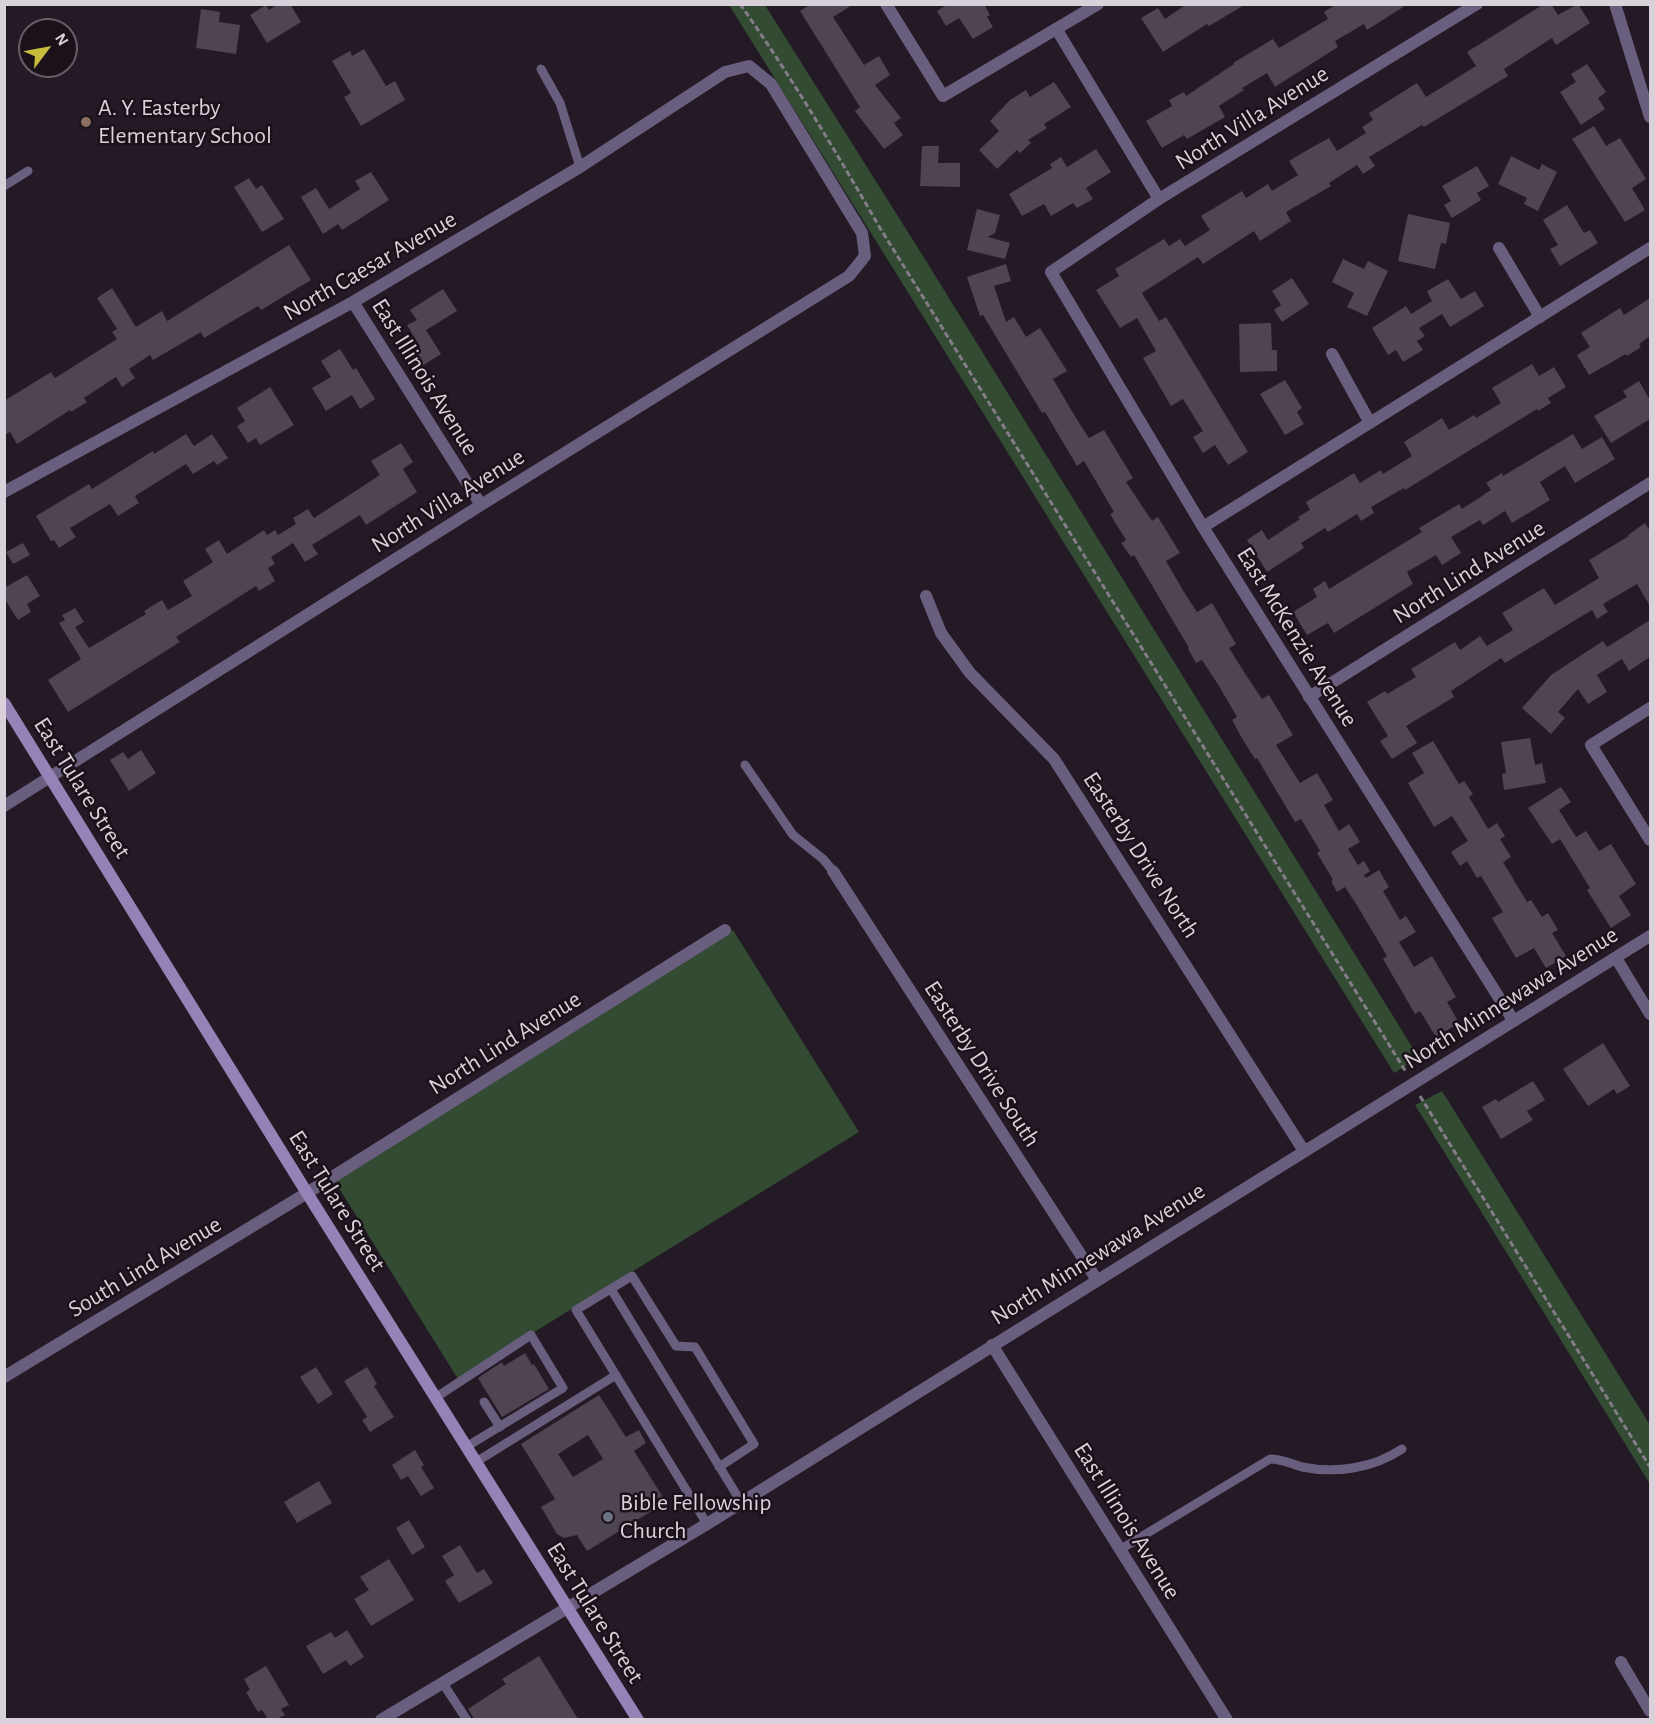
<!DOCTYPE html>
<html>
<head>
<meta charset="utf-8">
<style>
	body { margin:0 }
	#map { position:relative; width:1655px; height:1724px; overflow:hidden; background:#231a25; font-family:"Alegreya Sans",sans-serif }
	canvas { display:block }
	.frame { position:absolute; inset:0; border:6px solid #d8d1d9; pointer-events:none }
	.north { position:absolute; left:18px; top:18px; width:60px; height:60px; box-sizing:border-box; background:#1a111b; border:2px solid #665e67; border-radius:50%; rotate:58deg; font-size:16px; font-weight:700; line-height:24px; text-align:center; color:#d8d1d9 }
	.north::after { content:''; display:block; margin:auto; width:21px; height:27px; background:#c7bb3c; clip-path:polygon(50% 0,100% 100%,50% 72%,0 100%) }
</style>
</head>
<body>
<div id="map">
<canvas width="1655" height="1724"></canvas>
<div class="frame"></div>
<div class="north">N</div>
</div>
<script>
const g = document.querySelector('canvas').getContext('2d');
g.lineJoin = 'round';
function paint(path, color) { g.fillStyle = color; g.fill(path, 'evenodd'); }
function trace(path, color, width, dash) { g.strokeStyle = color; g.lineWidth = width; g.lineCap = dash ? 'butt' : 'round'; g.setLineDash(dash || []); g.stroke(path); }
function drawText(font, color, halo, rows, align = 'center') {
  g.font = font + ' "Alegreya Sans",sans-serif'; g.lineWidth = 5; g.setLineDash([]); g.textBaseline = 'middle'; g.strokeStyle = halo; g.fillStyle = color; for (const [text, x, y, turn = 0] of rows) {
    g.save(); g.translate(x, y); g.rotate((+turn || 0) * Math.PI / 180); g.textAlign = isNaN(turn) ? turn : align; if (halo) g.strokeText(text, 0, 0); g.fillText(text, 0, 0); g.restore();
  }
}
paint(new Path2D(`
	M 729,5 L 765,5 L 923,256 L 1419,1058 L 1394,1073 Z
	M 733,930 L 859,1132 L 458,1379 L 332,1177 Z
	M 1442,1091 L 1650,1425 L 1650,1484 L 1415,1105 Z`), '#324b32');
paint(new Path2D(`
	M 278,4 L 290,4 L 301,22 L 267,43 L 250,15 L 266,5 L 269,10 Z
	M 811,4 L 854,4 L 833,17 L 864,65 L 879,56 L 890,75 L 875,85 L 901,118 L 894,123 L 903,135 L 884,149 L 855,111 L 860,107 L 800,11 Z
	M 948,4 L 984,4 L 990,15 L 987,17 L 993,27 L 973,39 L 959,18 L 946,26 L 937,11 Z
	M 1187,4 L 1246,4 L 1209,26 L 1207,24 L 1163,52 L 1141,18 L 1158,8 L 1165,19 Z
	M 1337,4 L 1408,4 L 1367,30 L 1364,24 L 1335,41 L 1338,47 L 1275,87 L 1267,73 L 1242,88 L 1244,90 L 1219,106 L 1225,117 L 1187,139 L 1184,135 L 1162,148 L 1146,121 L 1172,106 L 1169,100 L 1184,92 L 1186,96 L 1234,64 L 1233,63 L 1273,39 L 1279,48 L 1328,19 L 1324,12 Z
	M 1544,4 L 1551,4 L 1558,15 L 1578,4 L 1590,23 L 1556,45 L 1552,38 L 1504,69 L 1508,76 L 1424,127 L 1422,125 L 1369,157 L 1375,166 L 1363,174 L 1357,165 L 1329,183 L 1331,186 L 1286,212 L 1291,221 L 1260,241 L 1254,231 L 1203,264 L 1198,257 L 1142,293 L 1159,321 L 1166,317 L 1248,452 L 1228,465 L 1215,445 L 1203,453 L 1193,437 L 1203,431 L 1183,399 L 1171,406 L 1143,358 L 1156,351 L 1137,318 L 1120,328 L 1096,290 L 1119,276 L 1115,269 L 1164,239 L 1169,246 L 1180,239 L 1185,246 L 1210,230 L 1201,216 L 1242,191 L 1246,198 L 1268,184 L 1272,191 L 1298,175 L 1289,161 L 1309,149 L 1329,138 L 1337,151 L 1366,133 L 1362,127 L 1373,120 L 1369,113 L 1417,83 L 1426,97 L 1476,66 L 1467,52 Z
	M 201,9 L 220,12 L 219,22 L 240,25 L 236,54 L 196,48 Z
	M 364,49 L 386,86 L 395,81 L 405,100 L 361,126 L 344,97 L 351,93 L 332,61 L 350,51 L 352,56 Z
	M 1587,64 L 1606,92 L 1598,98 L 1605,109 L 1581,125 L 1560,92 L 1576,82 L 1571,74 Z
	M 1054,82 L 1071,107 L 1044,124 L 1047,128 L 1028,140 L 1031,143 L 1020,153 L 1017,150 L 997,169 L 979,150 L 999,131 L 990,121 L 1010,100 L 1026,90 L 1030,97 Z
	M 1594,126 L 1606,146 L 1620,138 L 1646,179 L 1632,188 L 1645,210 L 1625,222 L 1572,139 Z
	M 922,146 L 939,146 L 938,163 L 960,163 L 960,187 L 920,186 Z
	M 1096,149 L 1111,172 L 1086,188 L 1093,199 L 1077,208 L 1073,203 L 1051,216 L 1044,204 L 1022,216 L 1009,194 L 1052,168 L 1050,164 L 1061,157 L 1067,167 Z
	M 1511,156 L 1539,170 L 1542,164 L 1557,172 L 1538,211 L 1524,204 L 1527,198 L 1498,184 Z
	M 1477,166 L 1489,186 L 1477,193 L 1481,200 L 1452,218 L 1444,205 L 1451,201 L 1442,186 Z
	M 371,172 L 389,200 L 342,230 L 338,224 L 323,234 L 301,197 L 316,188 L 329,209 L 360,189 L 355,181 Z
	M 249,178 L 256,189 L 262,185 L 284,219 L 262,232 L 234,187 Z
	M 1567,205 L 1584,233 L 1590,230 L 1598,243 L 1560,266 L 1550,249 L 1558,245 L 1543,220 Z
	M 977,209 L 1000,215 L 995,233 L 988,237 L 1010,243 L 1005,259 L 967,250 Z
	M 1408,214 L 1450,223 L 1446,244 L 1441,243 L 1435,269 L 1398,261 Z
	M 289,245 L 311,280 L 261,310 L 258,306 L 204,338 L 201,332 L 153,360 L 150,355 L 129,369 L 135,378 L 122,387 L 116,377 L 84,398 L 87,402 L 71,412 L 70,410 L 17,444 L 10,432 L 4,435 L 4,401 L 51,372 L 55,378 L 117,339 L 112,332 L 117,329 L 97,298 L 112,288 L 136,327 L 162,311 L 167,321 Z
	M 1343,259 L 1364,269 L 1368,261 L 1388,271 L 1367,316 L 1347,307 L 1354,293 L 1332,282 Z
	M 1006,264 L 1011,281 L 994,286 L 1006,322 L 1014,317 L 1026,337 L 1040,328 L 1067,371 L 1053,379 L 1076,418 L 1089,438 L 1104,430 L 1133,478 L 1126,482 L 1152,521 L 1158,517 L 1180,553 L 1166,561 L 1184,592 L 1197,612 L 1212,603 L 1236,644 L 1229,648 L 1246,675 L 1262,699 L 1269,695 L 1293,735 L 1276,745 L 1300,783 L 1317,773 L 1333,800 L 1324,805 L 1339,831 L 1349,824 L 1360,842 L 1348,849 L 1358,865 L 1364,861 L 1370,871 L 1364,875 L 1366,878 L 1379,870 L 1389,887 L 1383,891 L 1400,920 L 1406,916 L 1416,932 L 1399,942 L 1414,967 L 1432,956 L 1456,997 L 1447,1002 L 1459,1023 L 1436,1037 L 1420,1011 L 1415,1014 L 1383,959 L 1387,956 L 1358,907 L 1345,887 L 1337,892 L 1331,881 L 1333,880 L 1317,853 L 1320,851 L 1301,819 L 1295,822 L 1257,758 L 1255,759 L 1243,740 L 1232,720 L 1237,717 L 1219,686 L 1202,660 L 1196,663 L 1188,649 L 1189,648 L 1134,555 L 1131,557 L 1121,543 L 1126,540 L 1110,514 L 1114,512 L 1084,461 L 1077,466 L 1045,412 L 1042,413 L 983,315 L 980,316 L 967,277 Z
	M 1292,278 L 1309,304 L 1282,322 L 1274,310 L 1281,305 L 1272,291 Z
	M 1448,279 L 1461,299 L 1475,291 L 1484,306 L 1450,327 L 1442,314 L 1419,328 L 1425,336 L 1417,341 L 1423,350 L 1403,362 L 1396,350 L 1388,355 L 1372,328 L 1406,306 L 1411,314 L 1432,301 L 1427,291 Z
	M 443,289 L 457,311 L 426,330 L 441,354 L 414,371 L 405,356 L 420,347 L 407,325 L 417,320 L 410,310 Z
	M 1650,298 L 1650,336 L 1639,344 L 1641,347 L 1627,356 L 1626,354 L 1589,375 L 1577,355 L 1590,347 L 1581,333 L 1620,308 L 1624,315 Z
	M 1271,323 L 1272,350 L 1277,350 L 1277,371 L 1240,372 L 1239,324 Z
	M 340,349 L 353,370 L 356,368 L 375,399 L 360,409 L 352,395 L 326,411 L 312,388 L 331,377 L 321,361 Z
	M 1532,364 L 1539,376 L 1554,367 L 1566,387 L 1548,398 L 1551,403 L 1538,411 L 1537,409 L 1405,490 L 1404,488 L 1371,507 L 1374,513 L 1361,521 L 1357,514 L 1328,532 L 1325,528 L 1301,543 L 1304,548 L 1267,572 L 1247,540 L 1262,530 L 1268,540 L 1300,519 L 1298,517 L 1310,510 L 1306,502 L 1354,473 L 1360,483 L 1381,470 L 1383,474 L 1412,456 L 1404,442 L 1442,418 L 1449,430 L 1474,415 L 1476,418 L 1501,403 L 1492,388 Z
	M 1285,380 L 1302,408 L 1297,412 L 1304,424 L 1285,435 L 1260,394 Z
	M 1639,381 L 1650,400 L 1650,419 L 1611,443 L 1594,416 L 1627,397 L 1623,391 Z
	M 270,387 L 294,425 L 260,445 L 256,438 L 248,443 L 237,426 L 245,421 L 237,408 Z
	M 186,434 L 194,446 L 212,434 L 228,458 L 217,465 L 214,461 L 193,474 L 186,464 L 135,496 L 139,503 L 118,516 L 110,504 L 70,528 L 76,537 L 59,548 L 54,540 L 51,541 L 36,516 L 89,484 L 92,489 L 153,451 L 154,454 Z
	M 1573,434 L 1582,449 L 1602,437 L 1615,459 L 1575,483 L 1565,466 L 1540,482 L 1550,500 L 1512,523 L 1505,511 L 1483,525 L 1480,520 L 1451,537 L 1461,553 L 1442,565 L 1436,555 L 1407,572 L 1413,584 L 1334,633 L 1328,623 L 1307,635 L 1293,612 L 1317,597 L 1313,589 L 1325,581 L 1329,589 L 1422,532 L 1419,528 L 1459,504 L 1462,509 L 1491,490 L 1486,483 L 1502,473 L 1503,476 Z
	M 401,443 L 413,462 L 403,469 L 417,492 L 366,525 L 360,515 L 312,545 L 318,554 L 305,562 L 293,543 L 271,557 L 275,564 L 268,568 L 275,581 L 259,591 L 256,586 L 176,637 L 180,642 L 68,712 L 48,680 L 81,659 L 59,623 L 65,620 L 62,615 L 75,608 L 84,622 L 75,627 L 89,648 L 146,614 L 144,611 L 162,600 L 168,610 L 192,596 L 183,581 L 213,562 L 205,549 L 219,540 L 227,554 L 264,530 L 267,535 L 275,530 L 278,535 L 296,524 L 293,518 L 308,509 L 314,518 L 380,475 L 371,461 Z
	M 1645,523 L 1650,531 L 1650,606 L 1637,584 L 1603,604 L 1608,612 L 1597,619 L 1592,610 L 1505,663 L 1501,658 L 1451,691 L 1454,697 L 1406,726 L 1417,743 L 1392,759 L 1380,741 L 1388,736 L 1367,702 L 1385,691 L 1387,694 L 1416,677 L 1411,669 L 1455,642 L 1460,650 L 1480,636 L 1487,646 L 1513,630 L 1502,613 L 1544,588 L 1555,605 L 1599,578 L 1589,560 L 1629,536 L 1628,535 Z
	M 23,543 L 30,555 L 13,564 L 6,552 Z
	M 27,575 L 40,596 L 27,604 L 31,612 L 18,620 L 4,598 L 4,588 Z
	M 1650,620 L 1650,657 L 1629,671 L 1622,659 L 1597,675 L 1607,692 L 1588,704 L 1578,689 L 1558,712 L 1565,718 L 1551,734 L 1522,708 L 1551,675 L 1603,641 L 1607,647 Z
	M 1530,738 L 1535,765 L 1542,763 L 1546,783 L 1504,790 L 1502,774 L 1506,773 L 1501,742 Z
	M 1433,741 L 1459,784 L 1464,781 L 1473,794 L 1469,797 L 1488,829 L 1497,823 L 1505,836 L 1500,839 L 1511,857 L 1503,862 L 1527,902 L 1531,900 L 1542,917 L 1548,913 L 1558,930 L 1552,933 L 1566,956 L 1546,968 L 1534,948 L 1516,958 L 1492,918 L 1503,912 L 1481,876 L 1477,878 L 1467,861 L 1460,866 L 1451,852 L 1468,841 L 1452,816 L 1434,827 L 1408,783 L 1424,773 L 1412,753 Z
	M 141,750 L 156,773 L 129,791 L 110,760 L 123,752 L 128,759 Z
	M 1561,787 L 1571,802 L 1559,810 L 1576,837 L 1586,831 L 1599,851 L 1611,844 L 1636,884 L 1619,896 L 1631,915 L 1611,928 L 1587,890 L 1590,888 L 1560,839 L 1552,844 L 1528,808 Z
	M 1603,1043 L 1630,1086 L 1617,1094 L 1614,1089 L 1588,1106 L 1563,1069 Z
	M 1533,1081 L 1545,1100 L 1527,1111 L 1533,1120 L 1501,1139 L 1482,1107 L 1496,1099 L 1498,1102 Z
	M 525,1353 L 532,1365 L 534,1364 L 549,1389 L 502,1417 L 478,1378 L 502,1362 L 504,1366 Z
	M 316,1367 L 333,1394 L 318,1404 L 300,1377 Z
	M 367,1367 L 377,1384 L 374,1386 L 394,1417 L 370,1432 L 362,1420 L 367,1417 L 344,1381 Z
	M 599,1395 L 626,1437 L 639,1430 L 646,1443 L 634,1451 L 666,1502 L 587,1551 L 577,1535 L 564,1538 L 557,1534 L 541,1507 L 555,1499 L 521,1444 ZM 588,1435 L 603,1459 L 573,1477 L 558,1454 Z
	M 415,1450 L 424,1465 L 421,1467 L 434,1488 L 421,1496 L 408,1476 L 401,1480 L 392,1465 Z
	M 319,1481 L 332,1503 L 297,1523 L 284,1502 Z
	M 409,1520 L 425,1547 L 412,1555 L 396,1528 Z
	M 460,1545 L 477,1573 L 484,1569 L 493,1583 L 459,1603 L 445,1581 L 454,1575 L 442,1556 Z
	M 389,1559 L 414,1600 L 371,1626 L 354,1599 L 369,1590 L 360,1577 Z
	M 347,1630 L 364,1657 L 350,1666 L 346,1660 L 323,1674 L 306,1646 L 331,1632 L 335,1638 Z
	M 539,1656 L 578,1719 L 474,1719 L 468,1709 L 506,1684 L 502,1679 Z
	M 266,1666 L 289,1705 L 281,1709 L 285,1715 L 277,1719 L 268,1719 L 262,1710 L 258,1712 L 246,1692 L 250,1690 L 244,1679 Z`), '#4f4451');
trace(new Path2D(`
	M 740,4 C 791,76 836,152 880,228 L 1406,1072
	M 1420,1096 L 1650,1467`), '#847c86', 3, [6, 3]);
trace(new Path2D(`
	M 541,69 L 560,103 L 580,167
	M 4,186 L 28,171
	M 745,765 L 793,835 L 823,859 L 833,871
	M 611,1289 L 741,1502
	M 435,1398 L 531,1335 L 563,1388 L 466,1447
	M 484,1402 L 500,1427
	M 476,1462 L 616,1375
	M 707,1524 L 576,1310 L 632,1276 L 676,1346 L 695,1347 L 754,1444 L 719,1467
	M 1121,1549 L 1270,1459 C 1282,1459 1291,1464 1302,1467 C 1336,1474 1374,1468 1402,1449
	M 442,1682 L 467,1720`), '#695e7e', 9);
trace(new Path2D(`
	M 886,4 L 943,96 L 1098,4
	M 1477,4 L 1159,199 L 1051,272 L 1203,527 L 1513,1020
	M 1615,4 L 1650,117
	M 1057,30 L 1159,199
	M 1499,248 L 1540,317
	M 353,302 L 481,505
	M 1332,354 L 1370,423
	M 4,492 L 353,302 L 580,167 L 725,72 L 749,66 L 771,84 L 862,233 L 865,256 L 849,276 L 481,505 L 4,806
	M 1203,527 L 1650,248
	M 926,596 L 941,633 L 970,673 L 1054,759 L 1304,1151
	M 1309,697 L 1650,483
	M 1650,708 L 1591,745 L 1650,840
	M 833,871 L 1097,1280
	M 1616,958 L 1650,1014
	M 992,1345 L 1227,1720
	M 4,1377 L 307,1193 L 725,930
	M 1621,1662 L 1650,1711
	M 381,1720 L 707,1524 L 1650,936`), '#695e7e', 12);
trace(new Path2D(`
	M 4,703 L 307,1193 L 638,1720`), '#9582b6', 12);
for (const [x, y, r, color] of [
	[86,122,6,"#8d6e63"],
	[608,1517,6,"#6b7280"]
]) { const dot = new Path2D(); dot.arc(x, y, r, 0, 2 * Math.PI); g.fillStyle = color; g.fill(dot); trace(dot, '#1a111b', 2); }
drawText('24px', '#d8d1d9', '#1a111b', [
	["A. Y. Easterby",98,108],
	["Elementary School",98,136],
	["Bible Fellowship",620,1503],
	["Church",620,1531]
], 'left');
drawText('24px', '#d8d1d9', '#1a111b', [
	["North Villa Avenue",1252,118,-32],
	["North Caesar Avenue",370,266,-30],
	["East Illinois Avenue",425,377,58],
	["North Villa Avenue",448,501,-32],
	["North Lind Avenue",1469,572,-32],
	["East McKenzie Avenue",1297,637,58],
	["East Tulare Street",82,788,58],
	["Easterby Drive North",1141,855,57],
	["North Minnewawa Avenue",1511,998,-32],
	["North Lind Avenue",505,1043,-32],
	["Easterby Drive South",982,1064,57],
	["East Tulare Street",337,1201,58],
	["North Minnewawa Avenue",1098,1254,-32],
	["South Lind Avenue",145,1267,-31],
	["East Illinois Avenue",1127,1521,58],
	["East Tulare Street",595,1613,58]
]);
</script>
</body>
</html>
